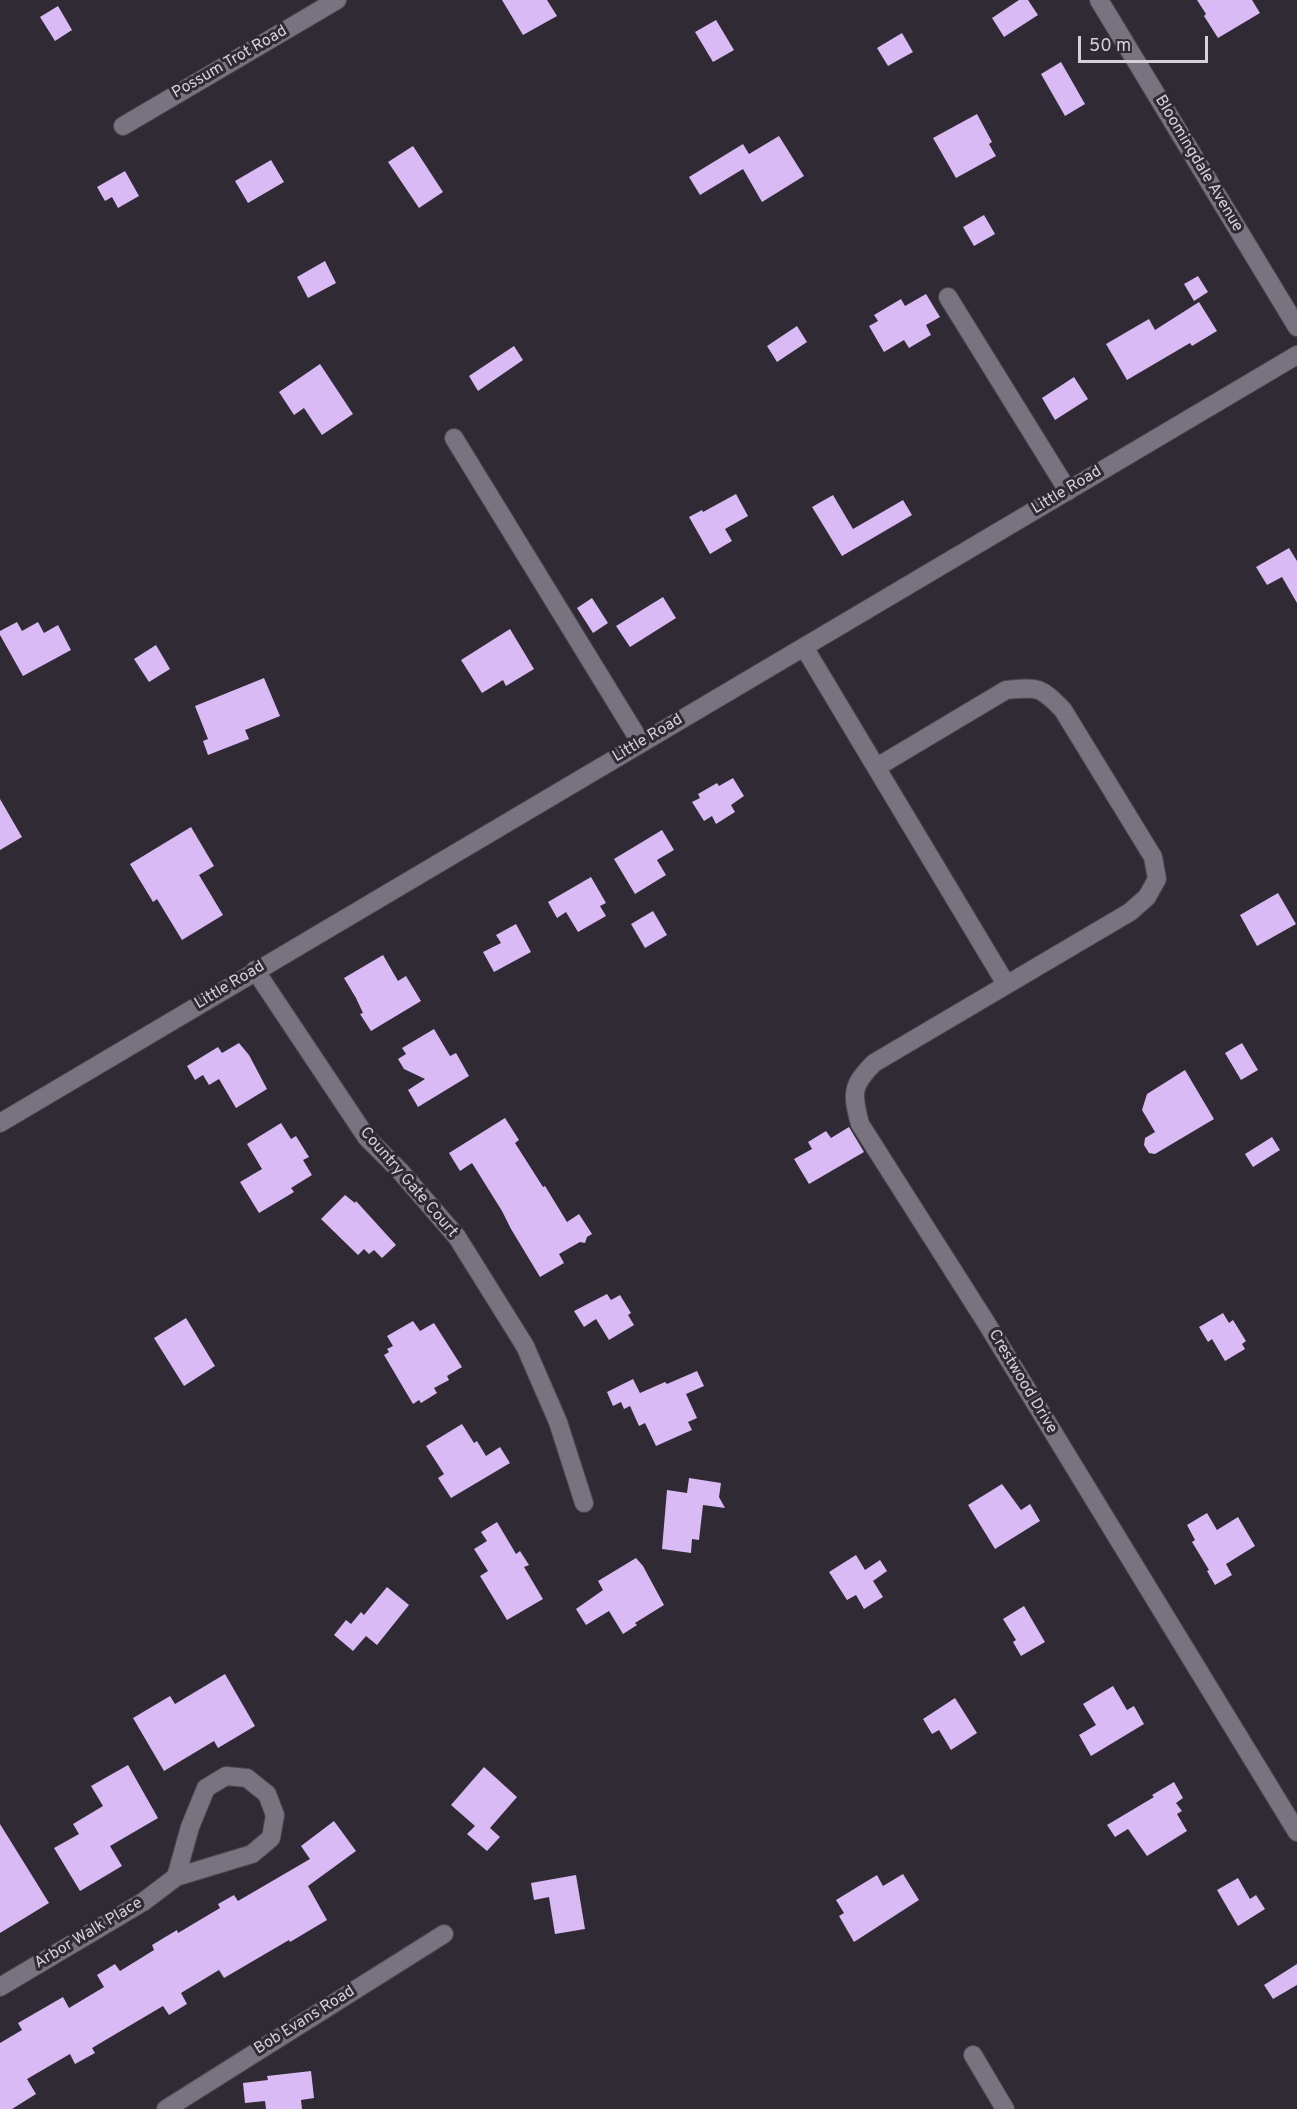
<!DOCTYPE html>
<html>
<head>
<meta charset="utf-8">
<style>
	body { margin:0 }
	#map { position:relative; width:1297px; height:2109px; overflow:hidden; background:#302a35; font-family:Overpass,sans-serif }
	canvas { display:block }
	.scale { position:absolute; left:1078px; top:36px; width:130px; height:27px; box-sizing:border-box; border:3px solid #d5d1d8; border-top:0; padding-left:8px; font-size:18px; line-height:21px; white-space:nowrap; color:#d5d1d8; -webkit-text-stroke:4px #302a35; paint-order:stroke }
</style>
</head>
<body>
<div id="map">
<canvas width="1297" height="2109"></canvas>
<div class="scale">50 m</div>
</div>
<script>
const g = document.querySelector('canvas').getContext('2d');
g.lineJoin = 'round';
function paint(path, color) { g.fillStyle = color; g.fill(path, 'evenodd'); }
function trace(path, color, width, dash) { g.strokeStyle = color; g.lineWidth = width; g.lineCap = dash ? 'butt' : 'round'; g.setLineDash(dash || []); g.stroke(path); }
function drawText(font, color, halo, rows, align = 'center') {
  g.font = font + ' Overpass,sans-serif'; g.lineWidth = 6; g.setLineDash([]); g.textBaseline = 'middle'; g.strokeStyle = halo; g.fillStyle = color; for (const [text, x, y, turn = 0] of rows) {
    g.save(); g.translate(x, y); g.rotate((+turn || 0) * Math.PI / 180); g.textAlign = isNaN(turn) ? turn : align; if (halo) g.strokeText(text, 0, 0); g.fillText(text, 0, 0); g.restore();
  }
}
paint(new Path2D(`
	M 502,0 L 547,0 L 557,16 L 523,35 Z
	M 1019,0 L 1028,0 L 1038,15 L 1004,37 L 992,18 Z
	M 1197,0 L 1252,0 L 1260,13 L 1218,38 L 1204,16 L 1206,14 Z
	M 58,6 L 72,30 L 55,41 L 40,17 Z
	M 716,20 L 734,50 L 713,62 L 695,32 Z
	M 902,33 L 913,52 L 888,66 L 877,48 Z
	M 1061,62 L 1085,104 L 1065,116 L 1041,74 Z
	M 977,114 L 992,142 L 989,144 L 996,156 L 956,178 L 933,138 Z
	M 779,136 L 804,176 L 762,202 L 743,169 L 700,195 L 689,177 L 743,144 L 749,154 Z
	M 413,146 L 443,192 L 419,208 L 388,162 Z
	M 271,160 L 284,182 L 248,203 L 235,181 Z
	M 125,171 L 139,196 L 118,208 L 112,197 L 105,201 L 97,187 Z
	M 984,215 L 995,234 L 974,246 L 963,227 Z
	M 325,261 L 336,283 L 308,298 L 297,277 Z
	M 1198,276 L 1208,292 L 1194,301 L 1184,284 Z
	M 926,294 L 940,317 L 926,325 L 931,335 L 909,348 L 904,340 L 884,352 L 869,326 L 878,321 L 874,315 L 901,299 L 905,306 Z
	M 1199,302 L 1217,331 L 1192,346 L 1190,343 L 1127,380 L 1106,344 L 1149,319 L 1155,330 Z
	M 797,326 L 807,342 L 777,362 L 767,346 Z
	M 514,346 L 523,360 L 478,391 L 469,376 Z
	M 320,364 L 353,414 L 322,435 L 304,408 L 294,415 L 279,392 Z
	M 1074,377 L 1088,399 L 1055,420 L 1042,398 Z
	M 736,494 L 748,516 L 725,529 L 732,541 L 710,554 L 689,517 L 702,510 L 703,512 Z
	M 833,495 L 853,529 L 903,500 L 912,515 L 842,556 L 812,507 Z
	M 1289,548 L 1297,561 L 1297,603 L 1282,577 L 1267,585 L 1256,567 Z
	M 663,597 L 676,618 L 630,647 L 616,626 Z
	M 592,598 L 608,623 L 593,633 L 577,608 Z
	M 17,622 L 22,631 L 38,622 L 44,633 L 58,625 L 71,650 L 23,676 L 0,635 L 0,631 Z
	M 510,629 L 534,669 L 506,686 L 503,680 L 482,693 L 461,660 Z
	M 156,645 L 170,669 L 149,682 L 134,659 Z
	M 264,678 L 280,716 L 245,730 L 249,739 L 208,755 L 203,741 L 208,739 L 195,706 Z
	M 733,778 L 744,796 L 731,805 L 735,812 L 716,824 L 712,816 L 704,821 L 692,802 L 700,798 L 698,794 L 717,783 L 719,786 Z
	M 0,799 L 22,837 L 0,850 Z
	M 191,827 L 214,866 L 199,875 L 223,915 L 182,940 L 157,899 L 153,902 L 130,864 Z
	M 662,830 L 674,850 L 657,860 L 666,875 L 635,894 L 614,859 Z
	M 591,877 L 606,903 L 600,906 L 606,916 L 578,932 L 566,912 L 557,918 L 548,902 Z
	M 1278,893 L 1296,924 L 1257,946 L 1240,915 Z
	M 653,911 L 667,935 L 645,948 L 631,924 Z
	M 516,924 L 531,952 L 494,972 L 483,952 L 501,943 L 496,935 Z
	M 383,955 L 398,981 L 406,976 L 421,1001 L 371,1031 L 360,1014 L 363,1013 L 356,998 L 344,978 Z
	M 434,1029 L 450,1056 L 456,1053 L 469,1076 L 418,1107 L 408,1090 L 425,1079 L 404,1069 L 398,1059 L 406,1054 L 402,1048 Z
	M 239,1043 L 249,1055 L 267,1089 L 236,1108 L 219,1079 L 209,1085 L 203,1075 L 195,1080 L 187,1066 L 218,1047 L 222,1053 Z
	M 1242,1043 L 1258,1070 L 1241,1080 L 1225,1053 Z
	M 1185,1070 L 1214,1119 L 1155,1154 L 1149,1153 L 1144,1145 L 1145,1138 L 1155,1132 L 1142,1110 L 1147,1094 Z
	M 505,1118 L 519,1140 L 515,1143 L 543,1187 L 545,1186 L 567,1222 L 579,1214 L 592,1234 L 587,1237 L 585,1243 L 580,1242 L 559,1254 L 564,1263 L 540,1277 L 511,1229 L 502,1211 L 472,1163 L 460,1171 L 449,1153 Z
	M 281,1123 L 291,1139 L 296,1136 L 309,1157 L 303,1160 L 312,1175 L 291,1188 L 294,1192 L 259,1213 L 240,1182 L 262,1169 L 247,1144 Z
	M 849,1127 L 864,1152 L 809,1184 L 794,1159 L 812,1149 L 808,1142 L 826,1131 L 831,1138 Z
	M 1272,1137 L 1280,1150 L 1253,1167 L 1245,1154 Z
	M 345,1195 L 355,1203 L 356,1201 L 396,1245 L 382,1258 L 374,1250 L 369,1254 L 364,1249 L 358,1255 L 321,1219 Z
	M 607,1294 L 611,1300 L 620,1295 L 631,1313 L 628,1315 L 634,1325 L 609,1340 L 596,1319 L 584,1327 L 574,1311 Z
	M 1223,1313 L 1229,1323 L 1233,1320 L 1246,1341 L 1242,1344 L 1245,1349 L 1225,1361 L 1212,1339 L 1208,1342 L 1199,1327 Z
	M 186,1318 L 215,1366 L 184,1386 L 154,1338 Z
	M 413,1321 L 420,1331 L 434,1323 L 462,1367 L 447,1376 L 449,1380 L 434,1388 L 437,1393 L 421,1403 L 419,1400 L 413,1404 L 384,1355 L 389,1352 L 387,1349 L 393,1346 L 387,1336 Z
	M 697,1371 L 704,1386 L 686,1394 L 697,1418 L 688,1422 L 692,1430 L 656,1446 L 645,1423 L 639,1426 L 630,1406 L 624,1409 L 621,1402 L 613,1406 L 607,1392 L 633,1379 L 640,1393 L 665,1382 L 667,1384 Z
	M 462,1424 L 474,1443 L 477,1441 L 486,1456 L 500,1447 L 510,1463 L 451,1498 L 438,1478 L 444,1474 L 426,1446 Z
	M 689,1478 L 721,1483 L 719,1497 L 725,1508 L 703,1505 L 699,1540 L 692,1539 L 691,1553 L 662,1549 L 667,1490 L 687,1493 Z
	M 1002,1484 L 1021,1510 L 1030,1504 L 1040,1521 L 995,1549 L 968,1505 Z
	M 1207,1513 L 1217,1530 L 1238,1517 L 1255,1546 L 1226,1564 L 1232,1575 L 1215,1585 L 1207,1571 L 1209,1570 L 1192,1542 L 1195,1540 L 1187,1525 Z
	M 497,1522 L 516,1554 L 520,1551 L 529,1565 L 524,1567 L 543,1599 L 507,1620 L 480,1576 L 488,1571 L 474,1549 L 487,1541 L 481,1532 Z
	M 856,1555 L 865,1570 L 880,1560 L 887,1571 L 873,1581 L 883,1597 L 864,1609 L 856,1595 L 847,1600 L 829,1572 Z
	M 636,1558 L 643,1566 L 664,1605 L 635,1623 L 637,1625 L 623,1634 L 609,1611 L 586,1625 L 576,1609 L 603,1590 L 598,1581 Z
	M 387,1587 L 409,1605 L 377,1645 L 366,1636 L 353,1651 L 334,1635 L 346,1620 L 351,1624 L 361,1612 L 364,1615 Z
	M 1024,1606 L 1045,1642 L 1021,1656 L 1013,1642 L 1016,1640 L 1003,1619 Z
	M 225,1674 L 255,1726 L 218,1748 L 214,1741 L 164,1771 L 133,1718 L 170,1696 L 175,1704 Z
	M 1113,1686 L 1127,1710 L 1134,1706 L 1144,1724 L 1091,1756 L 1079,1735 L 1096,1725 L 1083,1704 Z
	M 955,1698 L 977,1733 L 951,1750 L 939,1730 L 932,1734 L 923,1719 Z
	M 128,1765 L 158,1818 L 110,1846 L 122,1866 L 80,1891 L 54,1848 L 79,1834 L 73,1824 L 103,1806 L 91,1786 Z
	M 484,1767 L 517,1797 L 490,1828 L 500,1837 L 487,1851 L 467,1834 L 475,1826 L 451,1805 Z
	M 1174,1782 L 1183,1798 L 1176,1803 L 1182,1811 L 1177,1814 L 1187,1831 L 1147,1856 L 1128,1829 L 1115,1837 L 1107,1825 L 1154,1797 L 1152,1795 Z
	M 334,1821 L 356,1851 L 308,1886 L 327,1920 L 290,1942 L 289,1940 L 224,1978 L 219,1970 L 181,1993 L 187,2004 L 169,2015 L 163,2006 L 92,2048 L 95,2053 L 75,2064 L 70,2054 L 27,2079 L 36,2094 L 12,2109 L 0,2109 L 0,2043 L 22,2030 L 18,2023 L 63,1997 L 69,2008 L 104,1987 L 97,1975 L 115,1964 L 120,1971 L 154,1950 L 152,1945 L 177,1930 L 178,1933 L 220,1908 L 218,1904 L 234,1895 L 238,1901 L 310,1859 L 301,1846 Z
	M 0,1824 L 49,1903 L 0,1933 Z
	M 903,1874 L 919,1900 L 854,1942 L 839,1916 L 844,1913 L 836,1900 L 877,1875 L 883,1886 Z
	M 576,1875 L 585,1929 L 555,1934 L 549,1897 L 534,1900 L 531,1883 Z
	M 1238,1878 L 1250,1899 L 1256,1895 L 1265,1909 L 1238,1926 L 1217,1890 Z
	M 1297,1964 L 1297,1985 L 1273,1999 L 1264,1985 Z
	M 311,2071 L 314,2098 L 301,2100 L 302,2109 L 266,2109 L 265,2101 L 245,2103 L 243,2083 L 268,2080 L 267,2076 Z`), '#d9baf4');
const minor = new Path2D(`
	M 1099,0 L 1297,327
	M 123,126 L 337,0
	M 948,297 L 1068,491
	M 454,438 L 641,743
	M 804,647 L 1006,984
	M 877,767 L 1006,690 C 1038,687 1040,686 1063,710 L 1153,857 L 1157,879 L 1147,897 L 1130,912 L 874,1063 C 851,1086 852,1094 860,1124 L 987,1324 L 1297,1832
	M 255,970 L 367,1138 L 400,1171 L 457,1237 L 525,1346 L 558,1422 L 584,1503
	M 0,1123 L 1297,355
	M 0,1987 L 143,1902 L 176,1877 L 252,1854 L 271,1838 L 275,1815 L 267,1794 L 247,1778 L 226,1776 L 206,1788 L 190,1827 L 176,1877
	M 973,2055 L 1005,2109
	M 166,2109 L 444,1934`);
trace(minor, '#4d4851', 20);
trace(minor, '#79727f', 18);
drawText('16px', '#d5d1d8', '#302a35', [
	["Possum Trot Road",230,63,-30],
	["Bloomingdale Avenue",1198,164,59],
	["Little Road",1067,491,-31],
	["Little Road",648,739,-31],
	["Little Road",230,986,-31],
	["Country Gate Court",408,1183,49],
	["Crestwood Drive",1022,1382,59],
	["Arbor Walk Place",89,1934,-31],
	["Bob Evans Road",305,2021,-32]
]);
</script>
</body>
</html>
